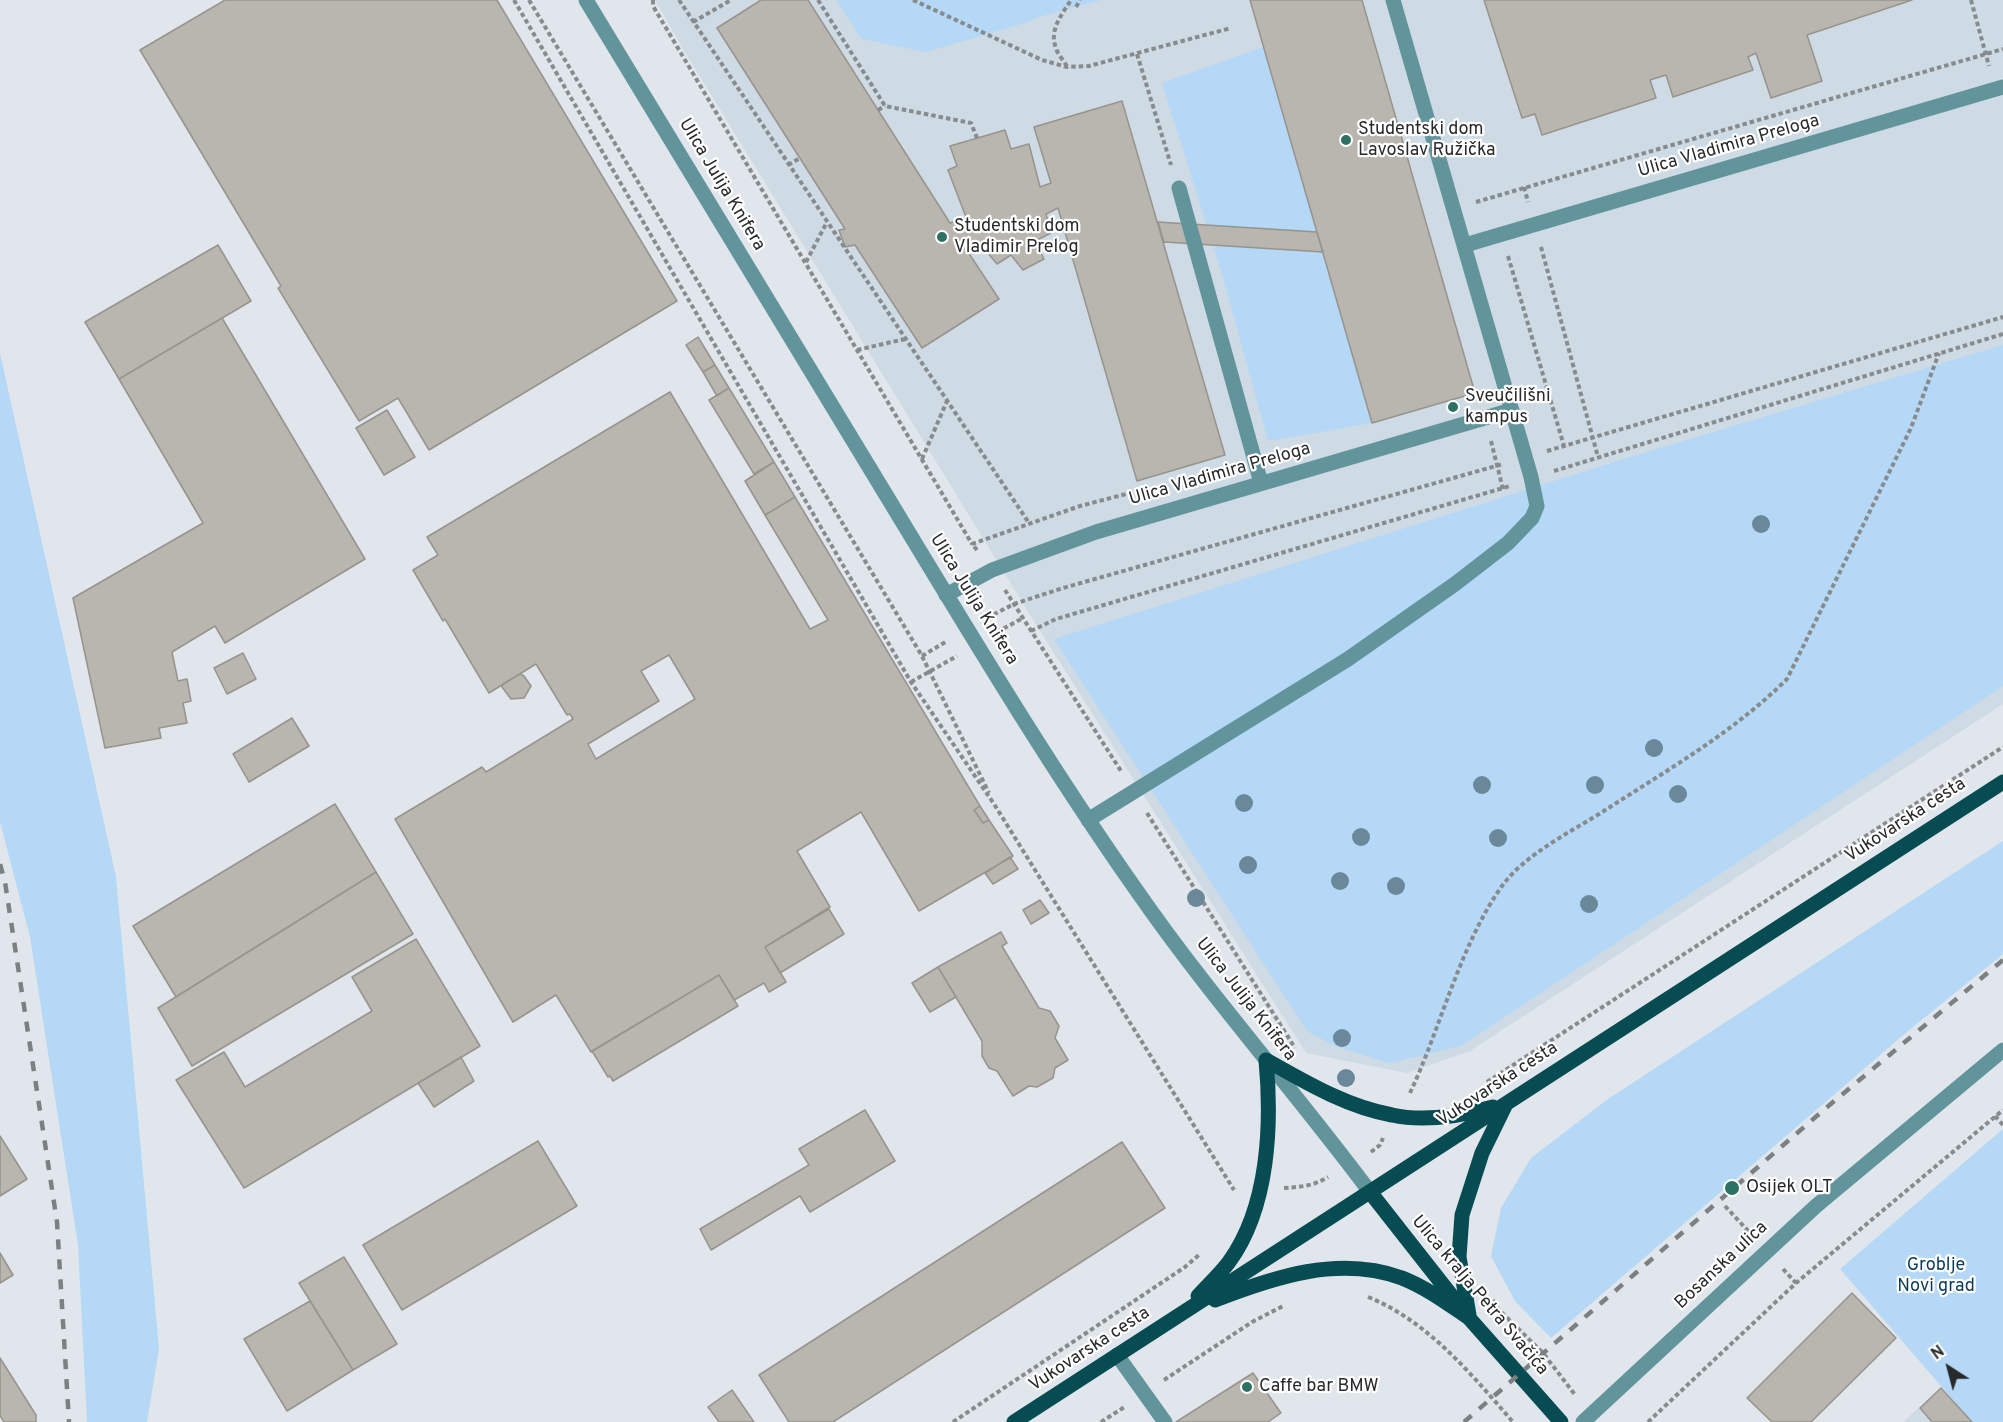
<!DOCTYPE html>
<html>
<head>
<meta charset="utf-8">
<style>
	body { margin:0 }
	#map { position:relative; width:2003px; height:1422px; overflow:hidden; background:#e0e6eb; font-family:Overpass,sans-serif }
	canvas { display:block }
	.north { position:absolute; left:1919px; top:1338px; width:60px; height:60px; -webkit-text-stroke:4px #fff; paint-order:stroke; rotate:324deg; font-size:16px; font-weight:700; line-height:24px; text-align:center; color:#27292b }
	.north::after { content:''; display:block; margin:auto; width:21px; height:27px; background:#27292b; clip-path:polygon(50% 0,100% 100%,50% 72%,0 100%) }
</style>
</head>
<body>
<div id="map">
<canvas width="2003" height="1422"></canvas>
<div class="north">N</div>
</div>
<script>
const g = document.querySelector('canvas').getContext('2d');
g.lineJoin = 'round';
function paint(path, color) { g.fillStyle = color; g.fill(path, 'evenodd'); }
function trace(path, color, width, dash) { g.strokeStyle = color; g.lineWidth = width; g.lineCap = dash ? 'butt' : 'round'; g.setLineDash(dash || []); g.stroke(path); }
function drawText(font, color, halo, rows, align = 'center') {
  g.font = font + ' Overpass,sans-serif'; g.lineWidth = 4.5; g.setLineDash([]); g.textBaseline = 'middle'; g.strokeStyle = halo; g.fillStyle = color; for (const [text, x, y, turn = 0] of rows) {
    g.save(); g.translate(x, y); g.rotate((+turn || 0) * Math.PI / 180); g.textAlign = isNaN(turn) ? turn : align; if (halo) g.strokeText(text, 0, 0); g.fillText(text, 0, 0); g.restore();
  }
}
paint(new Path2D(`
	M 655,0 L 2003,0 L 2003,704 L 1470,1051 L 1407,1073 L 1306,1053 L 1032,618 L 683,49 Z
	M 1941,1388 L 1972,1422 L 1903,1422 Z`), '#cedae4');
paint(new Path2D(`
	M 836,0 L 1101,0 L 1042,16 L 1021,24 L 926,52 L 862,39 Z
	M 1263,47 L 1372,423 L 1268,441 L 1221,270 L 1162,83 Z
	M 2003,345 L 2003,686 L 1461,1046 L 1389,1063 L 1335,1046 L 1307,1031 L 1054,639 L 1627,458 Z
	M 0,353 L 116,877 L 159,1349 L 147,1422 L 87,1422 L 78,1245 L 30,937 L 0,822 Z
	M 2003,841 L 2003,954 L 1908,1031 L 1551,1338 L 1515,1301 L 1491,1256 L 1501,1208 L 1531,1158 L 1608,1099 Z
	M 2003,1129 L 2003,1422 L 1972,1422 L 1840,1269 Z`), '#b4d8f6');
const building = new Path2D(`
	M 225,0 L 497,0 L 677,301 L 429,450 L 398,398 L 359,421 L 278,288 L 281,286 L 140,50 Z
	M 761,0 L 808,0 L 950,223 L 966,217 L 948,170 L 957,166 L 950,146 L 1005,130 L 1011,149 L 1029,144 L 1040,187 L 1051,183 L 1034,127 L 1122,101 L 1225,455 L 1137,481 L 1058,208 L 1046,214 L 1051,233 L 1035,241 L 1044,259 L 1023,270 L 1011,255 L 997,264 L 982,246 L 968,252 L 999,299 L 922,348 L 855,245 L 845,247 L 839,230 L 845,229 L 717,28 Z
	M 1250,0 L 1362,0 L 1475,393 L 1372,423 Z
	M 1484,0 L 1912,0 L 1807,35 L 1822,81 L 1771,98 L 1756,53 L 1748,57 L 1753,70 L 1673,97 L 1666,75 L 1650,80 L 1656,98 L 1542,135 L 1535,114 L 1522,118 Z
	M 1158,222 L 1317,232 L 1323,252 L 1164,242 Z
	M 218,245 L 251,301 L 119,379 L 85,322 Z
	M 222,318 L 365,559 L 225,643 L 215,626 L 172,652 L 178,681 L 187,679 L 191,701 L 183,703 L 187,723 L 159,728 L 161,738 L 105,748 L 73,598 L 203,523 L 119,379 Z
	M 698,337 L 715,365 L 703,372 L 686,345 Z
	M 715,365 L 729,388 L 717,396 L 703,372 Z
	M 729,388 L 774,462 L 754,474 L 709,400 Z
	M 670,392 L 810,629 L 828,620 L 765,515 L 795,497 L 980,806 L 974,810 L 983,823 L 989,820 L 1013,856 L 919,911 L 861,812 L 797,851 L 830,907 L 765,947 L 786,982 L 769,992 L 764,983 L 734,1000 L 719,975 L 591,1052 L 556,995 L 513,1022 L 395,819 L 482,767 L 486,772 L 573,719 L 570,714 L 567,715 L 536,664 L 489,693 L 445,619 L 443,621 L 413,570 L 438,555 L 427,537 ZM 669,655 L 695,699 L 596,759 L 588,744 L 659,701 L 641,671 Z
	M 387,410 L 415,457 L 384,475 L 356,428 Z
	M 774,462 L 795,497 L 765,515 L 745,481 Z
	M 243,653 L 256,679 L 227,694 L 214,668 Z
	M 520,674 L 524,676 L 531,686 L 524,698 L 511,699 L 502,687 L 503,684 Z
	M 292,718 L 309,746 L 249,782 L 233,754 Z
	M 335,804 L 376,872 L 176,997 L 133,926 Z
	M 980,806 L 989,820 L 983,823 L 974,810 Z
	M 1010,857 L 1018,869 L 993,884 L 985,873 Z
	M 376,872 L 413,934 L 192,1066 L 158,1008 Z
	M 1040,900 L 1049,913 L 1031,924 L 1023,910 Z
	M 829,909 L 844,934 L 780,973 L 765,947 Z
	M 1001,932 L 1007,943 L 1002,946 L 1039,1008 L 1050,1011 L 1059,1026 L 1055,1038 L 1068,1060 L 1055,1068 L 1053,1078 L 1037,1087 L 1029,1086 L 1013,1096 L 997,1071 L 989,1068 L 982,1056 L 982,1041 L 938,967 Z
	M 416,939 L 480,1046 L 244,1188 L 176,1080 L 224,1052 L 245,1087 L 372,1011 L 352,977 Z
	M 938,967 L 956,997 L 930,1012 L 912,983 Z
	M 719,975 L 738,1006 L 613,1081 L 610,1076 L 608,1077 L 592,1051 Z
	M 461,1057 L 474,1081 L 434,1107 L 418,1083 Z
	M 865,1110 L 895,1161 L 810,1212 L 800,1196 L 711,1250 L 700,1229 L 809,1165 L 799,1149 Z
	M 0,1136 L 27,1179 L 0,1196 Z
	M 538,1141 L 577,1206 L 402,1310 L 363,1245 Z
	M 1122,1142 L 1165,1208 L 833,1422 L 789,1422 L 759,1375 Z
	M 0,1253 L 13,1275 L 0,1283 Z
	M 344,1257 L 397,1344 L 353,1370 L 299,1283 Z
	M 1852,1293 L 1896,1338 L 1811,1422 L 1772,1422 L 1747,1398 Z
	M 310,1301 L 353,1370 L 287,1411 L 244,1339 Z
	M 0,1358 L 36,1415 L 36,1422 L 4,1422 L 0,1416 Z
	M 1253,1373 L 1281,1413 L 1268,1422 L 1176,1422 Z
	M 1941,1388 L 1972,1422 L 1932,1422 L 1920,1408 Z
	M 732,1390 L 754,1422 L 719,1422 L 708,1407 Z`);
paint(building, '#b9b5af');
trace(building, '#97938d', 1.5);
trace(new Path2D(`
	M 514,0 L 911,682 L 994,804 L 1234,1190
	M 529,0 L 922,656 L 989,793
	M 653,0 L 653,6 L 972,544
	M 679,0 L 1029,523
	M 818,0 L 885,106 L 971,123 L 977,138
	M 913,0 L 1042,60 L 1067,67 L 1089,66 L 1231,28
	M 1971,0 L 1989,66
	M 1076,7 L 1080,0
	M 693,22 L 731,0
	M 1137,54 L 1171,165
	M 1067,66 C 1063,60 1056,52 1055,45 C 1050,28 1063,13 1071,0
	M 878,110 L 885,106
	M 788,165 L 800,158
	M 1524,187 L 1528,202
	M 1476,202 L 2003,49
	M 1541,247 L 1598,457
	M 1508,256 L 1564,446
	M 806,262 L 827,222
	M 857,350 L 905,339
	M 1491,441 L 1503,489
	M 1547,451 L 2003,317
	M 922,459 L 947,401
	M 1554,471 L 2003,334
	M 977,550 L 972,544 L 1080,506 L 1134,492
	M 1005,590 L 1121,771
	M 987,618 L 1014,604 L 1063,588 L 1503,464
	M 1031,631 L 1056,619 L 1510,486
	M 997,632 L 1023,618
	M 922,656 L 947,641
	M 911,682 L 957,656
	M 1147,813 L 1295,1048
	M 1487,1082 L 2003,747
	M 1410,1093 C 1441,1027 1460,945 1502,886 C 1526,853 1573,831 1607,809 C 1669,769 1735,731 1787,679 L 1911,428 L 1939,353
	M 1995,1116 L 2003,1125
	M 1371,1152 L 1380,1145 L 1383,1138
	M 1284,1188 C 1300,1187 1314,1186 1328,1177
	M 1725,1206 L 1751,1234
	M 1783,1269 L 1796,1283
	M 1368,1297 C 1428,1321 1472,1375 1513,1422
	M 1493,1300 L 1498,1309 L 1543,1353 L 1576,1396
	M 1164,1380 L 1252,1322 L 1285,1305
	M 953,1422 L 1185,1267 L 1200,1254
	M 1101,1422 L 1126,1406
	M 1648,1422 L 1796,1283 L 2003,1110`), '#878b8e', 4, [4.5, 3]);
trace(new Path2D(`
	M 586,0 C 684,162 782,323 880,485 C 963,622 1045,760 1137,891 C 1209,995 1294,1090 1370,1192
	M 1179,188 L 1261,483
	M 1465,245 L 2003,87
	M 946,595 L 992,570 L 1096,532 L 1512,410
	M 1088,820 L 1348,659 L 1455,584 L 1508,543 L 1532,518 L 1537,506 L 1531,477 L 1393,0
	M 1117,1355 L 1165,1422
	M 1583,1422 L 1816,1206 L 2003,1050`), '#62949b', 15);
trace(new Path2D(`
	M 1266,1060 C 1305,1082 1347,1107 1392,1115 C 1425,1122 1461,1116 1493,1107
	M 1370,1192 L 1469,1318 L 1561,1422
	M 1198,1296 C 1208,1285 1220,1274 1229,1262 C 1269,1207 1272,1124 1266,1060
	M 1215,1300 C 1274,1277 1339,1255 1402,1278 C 1427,1288 1447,1303 1469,1318
	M 1469,1315 L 1459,1257 L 1462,1215 L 1482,1153 L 1505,1106
	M 1014,1422 L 2003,782`), '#074b53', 15);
trace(new Path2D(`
	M 0,864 L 5,882 L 57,1222 L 69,1422
	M 1464,1422 L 1826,1108 L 2003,960`), '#7c8083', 4.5, [10, 10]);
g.fillStyle = '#6b889b';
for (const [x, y] of [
	[1761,524],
	[1654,748],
	[1482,785],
	[1595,785],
	[1678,794],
	[1244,803],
	[1361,837],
	[1498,838],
	[1248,865],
	[1340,881],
	[1396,886],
	[1196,898],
	[1589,904],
	[1342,1038],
	[1346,1078]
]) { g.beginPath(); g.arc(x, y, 9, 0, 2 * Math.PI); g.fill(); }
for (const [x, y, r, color] of [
	[1346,140,6,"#2d7163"],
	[942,237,6,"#2d7163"],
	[1453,407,6,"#2d7163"],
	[1732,1188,8,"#2d7163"],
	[1247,1387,6,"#2d7163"]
]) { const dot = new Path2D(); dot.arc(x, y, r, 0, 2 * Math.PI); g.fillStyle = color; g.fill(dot); trace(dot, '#fff', 2); }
drawText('18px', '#27292b', '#fff', [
	["Studentski dom",1358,130],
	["Lavoslav Ružička",1358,151],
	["Studentski dom",954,227],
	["Vladimir Prelog",954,248],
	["Sveučilišni",1465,397],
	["kampus",1465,418],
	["Osijek OLT",1746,1188],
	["Caffe bar BMW",1259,1387]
], 'left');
drawText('18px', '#27292b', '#fff', [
	["Ulica Vladimira Preloga",1729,147,-16],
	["Ulica Julija Knifera",721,185,59],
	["Ulica Vladimira Preloga",1220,475,-16],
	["Ulica Julija Knifera",973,600,58],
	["Vukovarska cesta",1906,821,-33],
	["Ulica Julija Knifera",1245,1000,52],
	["Vukovarska cesta",1498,1085,-33],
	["Bosanska ulica",1722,1266,-43],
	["Ulica kralja Petra Svačića",1479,1296,50],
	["Vukovarska cesta",1090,1350,-33]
]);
drawText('18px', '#0c3b5a', '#fff', [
	["Groblje",1936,1266],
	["Novi grad",1936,1287]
]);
</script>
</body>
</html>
